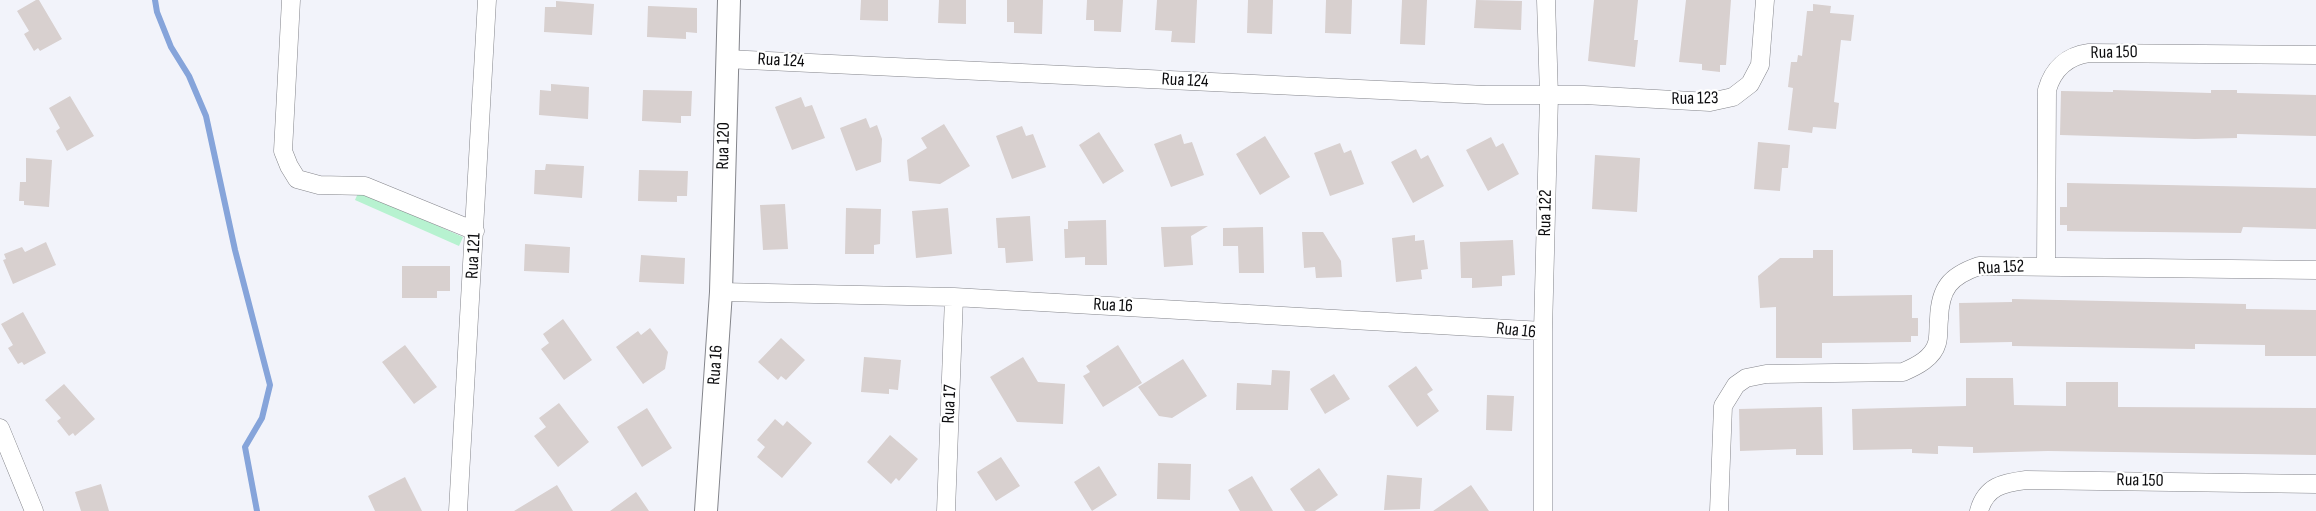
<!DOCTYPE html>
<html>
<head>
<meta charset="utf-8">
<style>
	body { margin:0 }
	canvas { display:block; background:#f2f3fa }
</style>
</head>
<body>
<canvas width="2316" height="511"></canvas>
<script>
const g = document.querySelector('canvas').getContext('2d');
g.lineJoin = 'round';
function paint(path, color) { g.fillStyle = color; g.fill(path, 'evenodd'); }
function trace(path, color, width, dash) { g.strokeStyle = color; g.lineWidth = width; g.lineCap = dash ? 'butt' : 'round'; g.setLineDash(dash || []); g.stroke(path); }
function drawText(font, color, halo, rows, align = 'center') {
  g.font = font + ' "Sofia Sans Condensed",sans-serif'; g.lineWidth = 4.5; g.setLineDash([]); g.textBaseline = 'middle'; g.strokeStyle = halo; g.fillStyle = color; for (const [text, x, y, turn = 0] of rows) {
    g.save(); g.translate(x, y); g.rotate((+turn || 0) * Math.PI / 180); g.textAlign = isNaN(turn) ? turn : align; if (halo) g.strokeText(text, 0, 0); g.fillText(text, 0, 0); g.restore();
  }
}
paint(new Path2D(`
	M 359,191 L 463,237 L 459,246 L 355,200 Z`), '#b7f2d0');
trace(new Path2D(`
	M 155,0 L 157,12 L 171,47 L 189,76 L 206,116 L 235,250 L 270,385 L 262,418 L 245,447 L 257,511`), '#86a4da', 6);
paint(new Path2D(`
	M 36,0 L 39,0 L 62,39 L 40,51 L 38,48 L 34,51 L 24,34 L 29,31 L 17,11 Z
	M 861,0 L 888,0 L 888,21 L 860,20 Z
	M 939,0 L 966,0 L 966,24 L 938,23 Z
	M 1007,0 L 1043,0 L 1042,34 L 1014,33 L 1014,22 L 1007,22 Z
	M 1087,0 L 1123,0 L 1121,32 L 1094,31 L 1094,20 L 1086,20 Z
	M 1157,0 L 1197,0 L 1195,43 L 1171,42 L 1172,31 L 1155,30 Z
	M 1248,0 L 1273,0 L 1272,34 L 1247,33 Z
	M 1326,0 L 1352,0 L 1351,34 L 1325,33 Z
	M 1402,0 L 1427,0 L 1425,45 L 1400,44 Z
	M 1476,0 L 1522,1 L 1521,30 L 1474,28 Z
	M 1594,0 L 1638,0 L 1634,40 L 1638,40 L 1635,67 L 1588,61 Z
	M 1686,0 L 1731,0 L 1726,65 L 1720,65 L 1720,72 L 1702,70 L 1702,64 L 1679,62 Z
	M 556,1 L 594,4 L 592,35 L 544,32 L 545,7 L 556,7 Z
	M 1813,4 L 1831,6 L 1830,13 L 1854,15 L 1851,41 L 1841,40 L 1834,102 L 1839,103 L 1836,129 L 1813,127 L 1812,133 L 1788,130 L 1793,88 L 1788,87 L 1791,62 L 1797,62 L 1798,55 L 1802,56 L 1807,11 L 1813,11 Z
	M 648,6 L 697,8 L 697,33 L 686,32 L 686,39 L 647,37 Z
	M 551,84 L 589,87 L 588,119 L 539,115 L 540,90 L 551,91 Z
	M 643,90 L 692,91 L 691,116 L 681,116 L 681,123 L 642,121 Z
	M 2113,90 L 2211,93 L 2211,90 L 2237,90 L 2237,93 L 2316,95 L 2316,136 L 2237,134 L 2237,138 L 2195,139 L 2060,135 L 2061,91 L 2113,92 Z
	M 70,96 L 94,136 L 67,151 L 56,131 L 60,128 L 49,108 Z
	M 801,97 L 805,107 L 812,105 L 825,138 L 792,150 L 775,107 Z
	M 866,118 L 870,128 L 877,125 L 882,139 L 881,162 L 856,171 L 840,128 Z
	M 944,124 L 970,166 L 940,184 L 909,181 L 907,160 L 927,148 L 921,138 Z
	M 1022,126 L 1026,136 L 1033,134 L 1046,167 L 1012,179 L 996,136 Z
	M 1099,132 L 1124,171 L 1103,184 L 1079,145 Z
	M 1181,134 L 1184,144 L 1192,142 L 1204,175 L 1171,187 L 1154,144 Z
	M 1265,136 L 1290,177 L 1260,195 L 1236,154 Z
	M 1491,137 L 1496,147 L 1503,143 L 1519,174 L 1488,191 L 1466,150 Z
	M 1758,142 L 1790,145 L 1788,168 L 1782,168 L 1780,191 L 1754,189 Z
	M 1340,143 L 1344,153 L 1351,150 L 1364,184 L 1330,196 L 1314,153 Z
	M 1416,149 L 1421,159 L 1428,155 L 1444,186 L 1413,203 L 1391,162 Z
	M 1595,155 L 1640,158 L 1637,212 L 1592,209 Z
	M 26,158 L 52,160 L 49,207 L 24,205 L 24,201 L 19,201 L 20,182 L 26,182 Z
	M 546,164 L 584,166 L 582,198 L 534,194 L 535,170 L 545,170 Z
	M 639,170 L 688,171 L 687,196 L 677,196 L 677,202 L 638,201 Z
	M 2067,183 L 2316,188 L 2316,229 L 2243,227 L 2241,233 L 2067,231 L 2067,225 L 2060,225 L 2060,207 L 2067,207 Z
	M 785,204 L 788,249 L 763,250 L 760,205 Z
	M 846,208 L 881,209 L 880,244 L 874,245 L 874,254 L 845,254 Z
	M 948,208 L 952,254 L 916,258 L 912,211 Z
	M 1030,216 L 1033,261 L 1006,263 L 1005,248 L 998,248 L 996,218 Z
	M 1106,220 L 1107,265 L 1085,265 L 1085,257 L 1065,258 L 1064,229 L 1068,229 L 1068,221 Z
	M 1208,226 L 1191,236 L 1193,265 L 1164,267 L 1161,227 Z
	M 1263,227 L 1264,273 L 1239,273 L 1238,246 L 1223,246 L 1223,228 Z
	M 1302,232 L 1323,232 L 1341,261 L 1342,277 L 1316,278 L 1315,267 L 1304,268 Z
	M 1415,235 L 1415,241 L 1424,240 L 1428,269 L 1421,270 L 1422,279 L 1396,282 L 1392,238 Z
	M 1513,240 L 1515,275 L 1502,276 L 1502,286 L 1472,288 L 1472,278 L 1461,278 L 1460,242 Z
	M 46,242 L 56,265 L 13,284 L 3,260 L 6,259 L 4,254 L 22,247 L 25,252 Z
	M 525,244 L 570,247 L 569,273 L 524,271 Z
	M 1813,250 L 1833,250 L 1833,296 L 1912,295 L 1912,318 L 1918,318 L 1918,336 L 1911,336 L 1911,342 L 1822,343 L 1822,358 L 1776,358 L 1776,307 L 1760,308 L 1758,276 L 1780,258 L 1813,258 Z
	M 641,255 L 685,258 L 684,284 L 639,282 Z
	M 402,266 L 450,266 L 450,291 L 437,291 L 437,298 L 402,298 Z
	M 2012,299 L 2246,304 L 2246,309 L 2316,310 L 2316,356 L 2265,356 L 2265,345 L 2195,344 L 2195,349 L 2012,346 L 2012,342 L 1960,343 L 1959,303 L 2012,302 Z
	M 23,312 L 46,353 L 24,365 L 22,362 L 18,364 L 8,348 L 13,345 L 1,324 Z
	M 563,319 L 592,360 L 564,380 L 541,349 L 549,343 L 543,334 Z
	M 650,328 L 668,352 L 665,369 L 643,384 L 616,347 L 638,331 L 641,335 Z
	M 781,338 L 805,360 L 786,380 L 781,376 L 778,380 L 758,362 Z
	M 405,345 L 437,387 L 414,404 L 382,362 Z
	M 1118,345 L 1142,383 L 1103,407 L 1083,376 L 1090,372 L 1086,366 Z
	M 864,357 L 901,360 L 898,390 L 889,389 L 889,394 L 861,392 Z
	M 1023,357 L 1038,382 L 1065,384 L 1063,424 L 1017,422 L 990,377 Z
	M 1183,359 L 1207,396 L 1172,418 L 1159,416 L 1138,387 Z
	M 1416,366 L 1433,390 L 1427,394 L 1439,411 L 1417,427 L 1388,386 Z
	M 1272,370 L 1290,371 L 1288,410 L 1236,410 L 1237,383 L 1271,385 Z
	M 1334,374 L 1350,399 L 1325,414 L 1310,389 Z
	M 1966,378 L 2013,378 L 2014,405 L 2066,406 L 2066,382 L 2118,382 L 2118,407 L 2316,408 L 2316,455 L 2048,451 L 1973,453 L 1973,447 L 1938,446 L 1938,454 L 1912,453 L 1912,449 L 1853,450 L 1852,409 L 1966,406 Z
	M 64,384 L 95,419 L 75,436 L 73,433 L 69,436 L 57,421 L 61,418 L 45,400 Z
	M 1487,395 L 1514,396 L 1512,431 L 1486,430 Z
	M 559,403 L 589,442 L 558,467 L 534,436 L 546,427 L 539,418 Z
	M 1822,407 L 1823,455 L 1796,455 L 1796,449 L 1740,451 L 1739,409 Z
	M 647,408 L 672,448 L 642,467 L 617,427 Z
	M 775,419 L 783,426 L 787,421 L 812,443 L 782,478 L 757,457 L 765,447 L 757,440 Z
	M 890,435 L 918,459 L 899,481 L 896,478 L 891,484 L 867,462 Z
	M 1001,457 L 1020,486 L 996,501 L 977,472 Z
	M 1158,463 L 1191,464 L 1190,500 L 1157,499 Z
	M 1099,466 L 1117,495 L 1092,511 L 1074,482 Z
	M 1319,468 L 1338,495 L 1315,511 L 1305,511 L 1290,489 Z
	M 1387,475 L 1422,478 L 1420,509 L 1384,510 Z
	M 1252,476 L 1273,511 L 1240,511 L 1228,490 Z
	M 405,477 L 422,511 L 375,511 L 368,496 Z
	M 101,484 L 109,511 L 81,511 L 75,492 Z
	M 557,485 L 573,511 L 514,511 Z
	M 1471,485 L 1489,511 L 1433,511 Z
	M 636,492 L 649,511 L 610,511 Z`), '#d8d0cf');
const minor = new Path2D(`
	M 291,0 L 283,151 L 289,166 L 297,179 L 319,185 L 365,186 L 475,231
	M 726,59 L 1486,95 L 1584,95 L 1710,102 L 1733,97 L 1750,84 L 1760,65 L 1765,0
	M 2046,267 L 2047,90 C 2053,69 2067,56 2089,53 L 2316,55
	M 721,292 L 954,297 L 1543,331
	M 0,428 L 34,511
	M 458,511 L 487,0
	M 946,511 L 954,297
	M 1543,511 L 1543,331 L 1549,96 L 1546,0
	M 1719,511 L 1723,406 L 1736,385 L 1746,378 L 1766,374 L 1903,372 C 1917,366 1933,358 1937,343 C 1939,336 1938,327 1939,319 C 1940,288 1950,276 1979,266 L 2316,270
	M 1979,511 C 1986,486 2003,483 2026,480 L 2316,484`);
const tertiary = new Path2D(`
	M 706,511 L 721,292 L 729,0`);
trace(minor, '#84858b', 19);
trace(tertiary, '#84858b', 24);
trace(minor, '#fff', 18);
trace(tertiary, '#fff', 22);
drawText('18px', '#0d0d0f', '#fff', [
	["Rua 150",2114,53,-1],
	["Rua 124",781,61,3],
	["Rua 124",1185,81,3],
	["Rua 123",1695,99,-1],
	["Rua 120",724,146,-89],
	["Rua 122",1546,213,-89],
	["Rua 121",474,256,-87],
	["Rua 152",2001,268,-3],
	["Rua 16",1113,306,3],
	["Rua 16",1516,331,6],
	["Rua 16",716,365,-86],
	["Rua 17",950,404,-87],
	["Rua 150",2140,481,1]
]);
</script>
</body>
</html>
